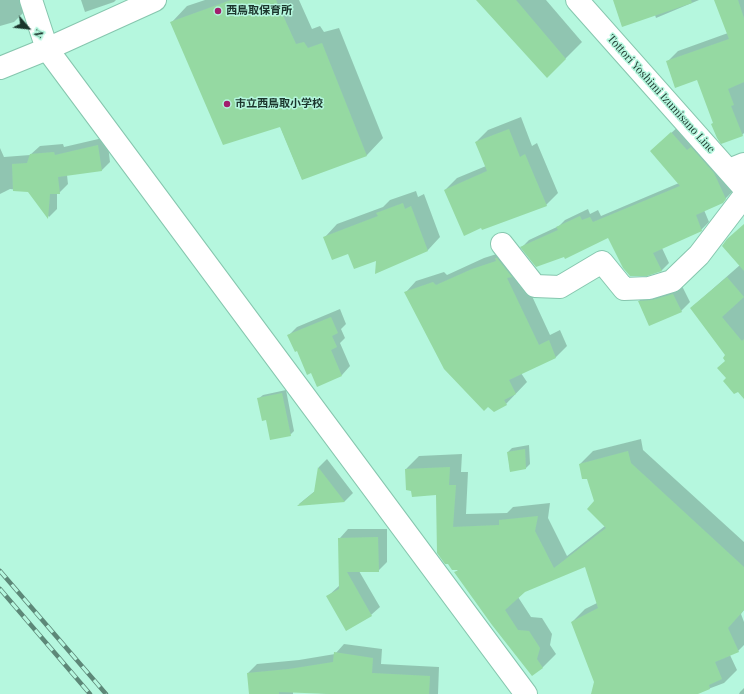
<!DOCTYPE html>
<html>
<head>
<meta charset="utf-8">
<style>
	body { margin:0 }
	#map { position:relative; width:744px; height:694px; overflow:hidden; background:#b5f7de; font-family:"Playfair Display",serif }
	canvas { display:block }
	.north { position:absolute; left:8px; top:8px; width:40px; height:40px; -webkit-text-stroke:3px #b5f7de; paint-order:stroke; rotate:118deg; font-size:11px; font-weight:700; line-height:16px; text-align:center; color:#1b352c }
	.north::after { content:''; display:block; margin:auto; width:14px; height:18px; background:#1b352c; clip-path:polygon(50% 0,100% 100%,50% 72%,0 100%) }
</style>
</head>
<body>
<div id="map">
<canvas width="744" height="694"></canvas>
<div class="north">N</div>
</div>
<script>
const g = document.querySelector('canvas').getContext('2d');
g.lineJoin = 'round';
function paint(path, color) { g.fillStyle = color; g.fill(path, 'evenodd'); }
function trace(path, color, width, dash) { g.strokeStyle = color; g.lineWidth = width; g.lineCap = dash ? 'butt' : 'round'; g.setLineDash(dash || []); g.stroke(path); }
function drawText(font, color, halo, rows, align = 'center') {
  g.font = font + ' "Playfair Display","Noto Sans JP",serif'; g.lineWidth = 3; g.setLineDash([]); g.textBaseline = 'middle'; g.strokeStyle = halo; g.fillStyle = color; for (const [text, x, y, turn = 0] of rows) {
    g.save(); g.translate(x, y); g.rotate((+turn || 0) * Math.PI / 180); g.textAlign = isNaN(turn) ? turn : align; if (halo) g.strokeText(text, 0, 0); g.fillText(text, 0, 0); g.restore();
  }
}
paint(new Path2D(`
	M 0,0 L 23,0 L 26,10 L 14,22 L 0,26 Z
	M 81,0 L 116,0 L 114,2 L 85,12 Z
	M 205,0 L 299,0 L 312,29 L 320,26 L 324,32 L 339,28 L 383,138 L 367,155 L 302,179 L 280,126 L 171,23 L 187,6 Z
	M 477,0 L 546,0 L 582,42 L 547,77 Z
	M 614,0 L 699,0 L 656,18 L 655,15 Z
	M 715,0 L 744,0 L 744,133 L 742,135 L 714,123 L 698,79 L 667,62 L 678,51 L 728,33 Z
	M 521,117 L 532,146 L 537,143 L 558,193 L 546,205 L 445,190 L 457,178 L 486,166 L 476,142 L 488,130 Z
	M 679,126 L 733,191 L 722,202 L 704,210 L 709,222 L 701,230 L 662,248 L 669,263 L 662,270 L 647,275 L 609,237 L 522,247 L 529,240 L 559,226 L 565,220 L 588,209 L 590,214 L 598,210 L 601,216 L 679,183 L 659,144 Z
	M 107,137 L 110,162 L 102,170 L 67,175 L 68,184 L 59,193 L 57,193 L 57,209 L 49,217 L 29,191 L 10,189 L 0,194 L 0,148 L 4,157 L 30,155 L 40,146 L 63,144 L 64,147 Z
	M 416,191 L 418,197 L 424,194 L 440,237 L 428,250 L 376,272 L 377,260 L 348,253 L 325,237 L 337,224 L 383,207 L 390,200 Z
	M 744,224 L 744,385 L 727,378 L 727,355 L 691,308 L 740,265 Z
	M 503,252 L 519,268 L 550,335 L 560,330 L 567,346 L 556,357 L 521,373 L 527,382 L 506,404 L 406,292 L 416,281 L 444,272 L 447,275 L 484,258 Z
	M 682,286 L 690,302 L 681,311 L 639,301 L 648,293 Z
	M 340,309 L 346,324 L 341,329 L 345,338 L 340,343 L 350,366 L 342,375 L 317,385 L 312,372 L 289,335 L 297,327 Z
	M 286,390 L 294,431 L 290,435 L 267,419 L 258,399 L 263,395 Z
	M 641,439 L 643,450 L 744,542 L 744,610 L 741,614 L 744,622 L 744,645 L 738,651 L 730,655 L 737,670 L 724,683 L 695,694 L 592,694 L 595,682 L 572,622 L 585,609 L 597,603 L 586,566 L 524,591 L 518,597 L 531,617 L 542,618 L 552,634 L 550,645 L 556,654 L 543,667 L 532,675 L 456,572 L 459,569 L 437,494 L 406,469 L 419,456 L 462,454 L 461,472 L 468,472 L 466,514 L 507,513 L 513,507 L 550,503 L 548,518 L 567,556 L 605,526 L 595,501 L 588,478 L 580,464 L 593,451 Z
	M 529,445 L 530,464 L 526,468 L 510,471 L 508,452 L 512,448 Z
	M 327,459 L 353,493 L 345,501 L 299,504 L 315,491 L 319,467 Z
	M 348,529 L 387,529 L 387,562 L 378,571 L 359,571 L 380,607 L 371,615 L 328,596 L 340,585 L 340,538 Z
	M 344,644 L 382,649 L 381,664 L 439,667 L 438,694 L 331,694 L 293,691 L 293,694 L 250,694 L 248,673 L 257,664 L 299,660 L 335,654 Z
	M 744,688 L 744,694 L 739,694 L 740,692 Z`), '#0003');
paint(new Path2D(`
	M 231,0 L 276,0 L 296,44 L 304,42 L 308,48 L 322,43 L 367,156 L 302,180 L 280,127 L 223,145 L 170,22 Z
	M 476,0 L 516,0 L 566,59 L 547,78 Z
	M 613,0 L 691,0 L 692,3 L 622,27 Z
	M 714,0 L 738,0 L 744,18 L 744,82 L 728,89 L 734,105 L 731,106 L 743,136 L 721,144 L 717,138 L 711,124 L 713,123 L 697,80 L 675,88 L 666,61 L 729,39 Z
	M 509,129 L 520,157 L 525,154 L 547,206 L 482,230 L 481,228 L 464,236 L 444,190 L 487,171 L 475,142 Z
	M 671,132 L 687,150 L 691,147 L 714,173 L 726,199 L 723,203 L 696,215 L 702,231 L 653,253 L 662,271 L 647,276 L 630,276 L 623,268 L 608,238 L 565,259 L 564,257 L 536,267 L 520,247 L 558,230 L 556,227 L 580,216 L 582,220 L 590,217 L 593,222 L 680,186 L 650,151 Z
	M 98,145 L 102,171 L 58,177 L 60,194 L 50,194 L 48,219 L 28,192 L 13,191 L 12,164 L 27,163 L 30,154 L 54,152 L 55,155 Z
	M 403,203 L 405,209 L 411,206 L 428,251 L 375,274 L 376,261 L 354,269 L 348,254 L 332,260 L 323,237 L 378,216 L 376,213 Z
	M 744,224 L 744,271 L 722,246 L 727,239 Z
	M 495,258 L 497,258 L 512,277 L 507,278 L 539,345 L 549,340 L 556,358 L 509,380 L 516,394 L 504,400 L 507,405 L 494,412 L 488,407 L 484,411 L 444,369 L 404,292 L 433,282 L 436,285 L 472,269 L 496,261 Z
	M 727,277 L 744,297 L 722,317 L 742,341 L 744,339 L 744,399 L 738,392 L 734,394 L 723,381 L 726,378 L 717,368 L 725,361 L 723,358 L 725,355 L 690,308 Z
	M 673,294 L 682,312 L 649,326 L 638,301 L 652,300 Z
	M 331,317 L 338,333 L 332,336 L 337,347 L 331,350 L 342,376 L 317,387 L 311,373 L 307,375 L 297,351 L 295,352 L 287,335 Z
	M 282,393 L 291,436 L 270,440 L 266,420 L 262,421 L 257,398 Z
	M 525,449 L 526,469 L 510,472 L 507,452 Z
	M 628,451 L 631,463 L 744,567 L 744,610 L 728,628 L 739,652 L 715,662 L 722,679 L 709,685 L 710,689 L 698,694 L 591,694 L 594,682 L 571,622 L 598,608 L 585,567 L 525,592 L 505,610 L 518,630 L 529,631 L 540,648 L 537,659 L 543,668 L 532,676 L 492,625 L 454,572 L 459,570 L 452,570 L 448,564 L 445,564 L 437,553 L 436,495 L 412,497 L 411,491 L 406,490 L 405,469 L 450,467 L 449,485 L 456,485 L 453,527 L 499,525 L 499,520 L 538,516 L 535,531 L 554,568 L 606,528 L 587,509 L 594,501 L 587,479 L 582,479 L 579,464 Z
	M 318,467 L 345,502 L 297,506 L 314,492 Z
	M 378,537 L 379,572 L 347,572 L 372,616 L 346,631 L 326,596 L 339,589 L 338,538 Z
	M 334,652 L 373,658 L 372,673 L 430,676 L 429,694 L 330,694 L 279,692 L 279,694 L 249,694 L 247,673 L 289,669 L 333,662 Z`), '#95d9a2');
const street = new Path2D(`
	M 31,0 L 47,49
	M 0,68 L 47,49 L 155,0
	M 729,170 L 744,164
	M 502,244 L 535,286 L 560,287 L 602,262 L 624,289 L 649,288 L 672,281 L 699,255 L 744,196`);
const secondary = new Path2D(`
	M 577,0 L 744,188
	M 47,49 L 526,694`);
trace(street, '#86c6ae', 24);
trace(secondary, '#86c6ae', 24);
trace(street, '#fff', 22);
trace(secondary, '#fff', 22);
const rail = new Path2D(`
	M 0,571 L 106,694
	M 0,589 L 90,694`);
trace(rail, '#5d8878', 4.5);
trace(rail, '#b5f7de', 3, [9]);
for (const [x, y, r, color] of [
	[218,11,4,"#a21e6d"],
	[227,104,4,"#a21e6d"]
]) { const dot = new Path2D(); dot.arc(x, y, r, 0, 2 * Math.PI); g.fillStyle = color; g.fill(dot); trace(dot, '#b5f7de', 1.5); }
drawText('bold 11px', '#1b352c', '#b5f7de', [
	["西鳥取保育所",226,11],
	["市立西鳥取小学校",235,104]
], 'left');
drawText('11px', '#1b352c', '#b5f7de', [
	["Tottori Yoshimi Izumisano Line",661,94,48]
]);
</script>
</body>
</html>
